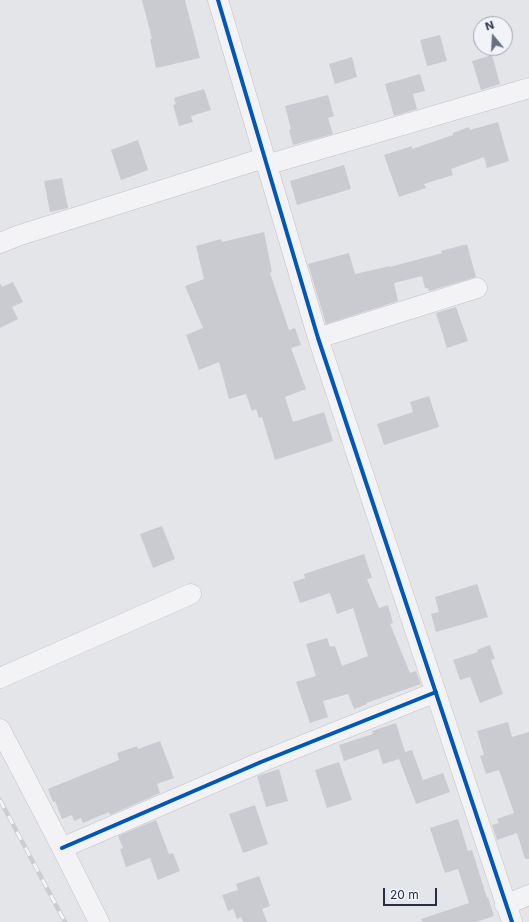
<!DOCTYPE html>
<html>
<head>
<meta charset="utf-8">
<style>
	body { margin:0 }
	#map { position:relative; width:529px; height:922px; overflow:hidden; background:#e3e5e9; font-family:Inter,sans-serif }
	canvas { display:block }
	.north { position:absolute; left:473px; top:16px; width:40px; height:40px; box-sizing:border-box; background:#f1f3f8; border:1px solid #a1a5b0; border-radius:50%; rotate:342deg; font-size:11px; font-weight:700; line-height:16px; text-align:center; color:#282f45 }
	.north::after { content:''; display:block; margin:auto; width:14px; height:18px; background:#696f7e; clip-path:polygon(50% 0,100% 100%,50% 72%,0 100%) }
	.scale { position:absolute; left:383px; top:888px; width:54px; height:18px; box-sizing:border-box; border:2px solid #282f45; border-top:0; padding-left:5px; font-size:12px; line-height:14px; white-space:nowrap; color:#282f45; -webkit-text-stroke:3px #f1f3f8; paint-order:stroke }
</style>
</head>
<body>
<div id="map">
<canvas width="529" height="922"></canvas>
<div class="north">N</div>
<div class="scale">20 m</div>
</div>
<script>
const g = document.querySelector('canvas').getContext('2d');
g.lineJoin = 'round';
function paint(path, color) { g.fillStyle = color; g.fill(path, 'evenodd'); }
function trace(path, color, width, dash) { g.strokeStyle = color; g.lineWidth = width; g.lineCap = dash ? 'butt' : 'round'; g.setLineDash(dash || []); g.stroke(path); }
paint(new Path2D(`
	M 142,0 L 185,0 L 200,58 L 156,68 L 150,39 L 152,39 Z
	M 440,35 L 447,61 L 427,66 L 420,40 Z
	M 492,55 L 500,84 L 481,90 L 472,61 Z
	M 352,57 L 357,77 L 335,84 L 329,64 Z
	M 420,74 L 425,91 L 413,94 L 417,109 L 394,116 L 385,84 Z
	M 204,89 L 211,110 L 191,116 L 193,122 L 179,126 L 173,105 L 176,104 L 174,98 Z
	M 328,95 L 334,116 L 328,118 L 333,134 L 293,145 L 289,130 L 291,129 L 285,106 Z
	M 498,122 L 509,161 L 487,168 L 484,157 L 451,169 L 453,175 L 424,184 L 426,188 L 399,197 L 384,155 L 412,146 L 412,149 L 453,135 L 453,133 L 469,127 L 470,130 Z
	M 138,140 L 148,170 L 121,180 L 111,150 Z
	M 344,165 L 351,189 L 297,205 L 290,181 Z
	M 62,178 L 68,208 L 50,212 L 44,181 Z
	M 264,232 L 272,272 L 270,273 L 289,330 L 295,328 L 301,345 L 291,348 L 306,389 L 285,397 L 293,422 L 324,412 L 333,441 L 275,460 L 262,417 L 259,418 L 256,409 L 252,411 L 246,394 L 229,399 L 219,362 L 199,370 L 186,335 L 203,328 L 185,286 L 204,279 L 196,246 L 221,239 L 222,242 Z
	M 467,244 L 476,277 L 429,291 L 428,288 L 425,288 L 422,276 L 394,283 L 398,301 L 326,324 L 308,264 L 349,253 L 355,274 L 390,266 L 390,267 L 442,253 L 441,251 Z
	M 13,282 L 23,302 L 12,307 L 18,319 L 0,328 L 0,283 L 2,287 Z
	M 456,307 L 468,341 L 447,348 L 436,313 Z
	M 429,396 L 439,427 L 384,445 L 377,424 L 413,412 L 410,402 Z
	M 162,526 L 175,559 L 153,568 L 140,534 Z
	M 364,554 L 372,578 L 367,579 L 379,608 L 388,605 L 393,623 L 390,624 L 410,673 L 416,671 L 421,684 L 366,703 L 367,704 L 354,709 L 348,694 L 323,701 L 328,717 L 310,723 L 296,682 L 316,676 L 306,644 L 327,638 L 330,647 L 335,646 L 342,666 L 368,656 L 353,608 L 337,614 L 330,593 L 300,603 L 293,582 L 305,578 L 304,574 Z
	M 477,584 L 488,617 L 436,632 L 431,614 L 439,612 L 435,597 Z
	M 490,645 L 495,659 L 491,660 L 503,694 L 480,703 L 470,677 L 460,680 L 453,660 L 478,652 L 477,650 Z
	M 508,722 L 512,737 L 529,732 L 529,859 L 525,859 L 517,833 L 497,840 L 492,825 L 499,823 L 497,819 L 514,813 L 499,770 L 486,774 L 480,756 L 484,755 L 477,731 Z
	M 396,723 L 405,752 L 412,750 L 423,780 L 443,773 L 450,792 L 416,804 L 399,759 L 383,764 L 378,749 L 344,761 L 339,745 L 373,734 L 372,731 Z
	M 160,741 L 174,778 L 157,784 L 160,793 L 110,815 L 109,812 L 83,823 L 81,818 L 74,821 L 72,815 L 62,819 L 55,801 L 53,802 L 48,789 L 119,760 L 117,753 L 137,746 L 138,749 Z
	M 339,762 L 352,800 L 327,808 L 315,770 Z
	M 279,769 L 288,801 L 266,807 L 257,776 Z
	M 255,805 L 268,844 L 243,853 L 229,814 Z
	M 458,819 L 468,851 L 472,850 L 487,898 L 488,897 L 494,916 L 476,922 L 422,922 L 421,919 L 469,903 L 458,869 L 445,873 L 430,828 Z
	M 156,820 L 169,854 L 173,853 L 180,871 L 158,880 L 150,858 L 126,867 L 120,849 L 123,848 L 118,836 Z
	M 259,876 L 270,906 L 262,909 L 267,922 L 243,922 L 241,917 L 237,919 L 233,909 L 228,911 L 222,895 L 238,890 L 236,884 Z`), '#c9cbd0');
const street = new Path2D(`
	M 218,0 L 318,338 L 512,922
	M 266,165 L 529,88
	M 0,243 L 17,236 L 264,158
	M 318,338 L 477,288
	M 0,678 L 191,594
	M 0,729 L 62,848 L 99,922
	M 62,848 L 261,762 L 436,692
	M 505,905 L 529,895`);
trace(street, '#c1c3c7', 21);
trace(street, '#f3f3f5', 20);
const rail = new Path2D(`
	M 0,800 L 65,922`);
trace(rail, '#cccdd0', 4.5);
trace(rail, '#f1f3f8', 3, [9]);
trace(new Path2D(`
	M 218,0 L 318,338 L 512,922
	M 62,848 L 261,762 L 436,692`), '#0057b8', 4);
</script>
</body>
</html>
